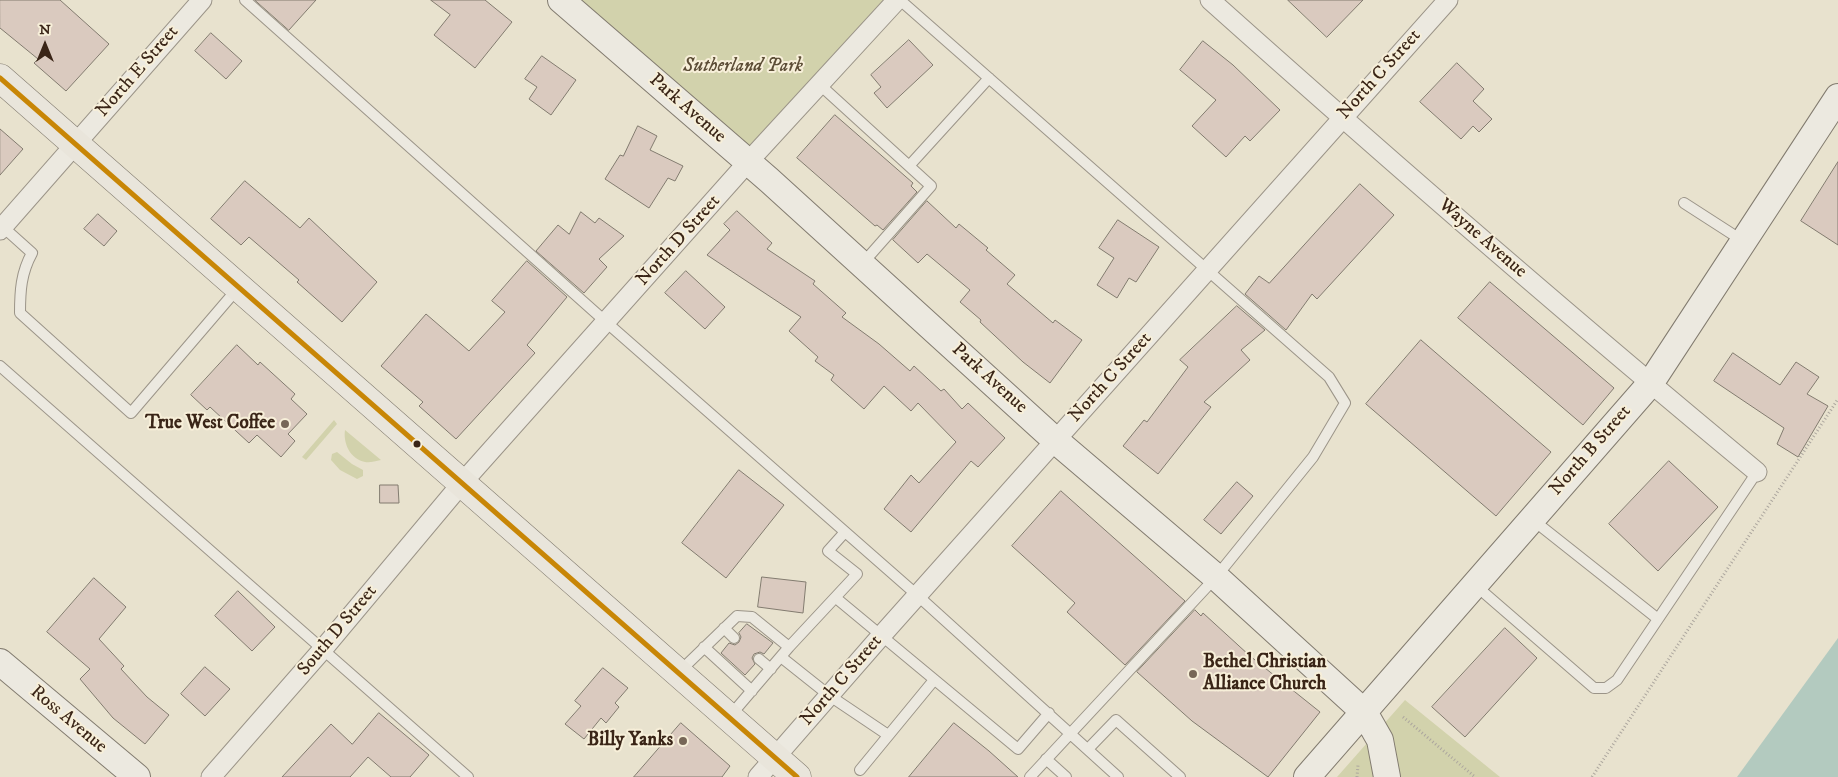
<!DOCTYPE html>
<html>
<head>
<meta charset="utf-8">
<style>
	body { margin:0 }
	#map { position:relative; width:1838px; height:777px; overflow:hidden; background:#e8e2ce; font-family:"IM FELL DW Pica",serif }
	canvas { display:block }
	.north { position:absolute; left:20px; top:20px; width:50px; height:50px; -webkit-text-stroke:4px #f7efd9; paint-order:stroke; rotate:0deg; font-size:14px; font-weight:700; line-height:20px; text-align:center; color:#3a2517 }
	.north::after { content:''; display:block; margin:auto; width:18px; height:22px; background:#3a2517; clip-path:polygon(50% 0,100% 100%,50% 72%,0 100%) }
</style>
</head>
<body>
<div id="map">
<canvas width="1838" height="777"></canvas>
<div class="north">N</div>
</div>
<script>
const g = document.querySelector('canvas').getContext('2d');
g.lineJoin = 'round';
function paint(path, color) { g.fillStyle = color; g.fill(path, 'evenodd'); }
function trace(path, color, width, dash) { g.strokeStyle = color; g.lineWidth = width; g.lineCap = dash ? 'butt' : 'round'; g.setLineDash(dash || []); g.stroke(path); }
function drawText(font, color, halo, rows, align = 'center') {
  g.font = font + ' "IM FELL DW Pica",serif'; g.lineWidth = 4; g.setLineDash([]); g.textBaseline = 'middle'; g.strokeStyle = halo; g.fillStyle = color; for (const [text, x, y, turn = 0] of rows) {
    g.save(); g.translate(x, y); g.rotate((+turn || 0) * Math.PI / 180); g.textAlign = isNaN(turn) ? turn : align; if (halo) g.strokeText(text, 0, 0); g.fillText(text, 0, 0); g.restore();
  }
}
paint(new Path2D(`
	M 561,0 L 897,0 L 748,162 Z
	M 334,420 L 337,424 L 306,460 L 302,457 Z
	M 345,430 L 381,460 C 375,461 370,463 365,462 C 350,459 343,443 345,430 Z
	M 337,452 L 352,464 L 363,470 L 363,476 L 357,479 L 340,470 L 331,460 L 332,454 Z
	M 1405,700 L 1500,777 L 1337,777 Z`), '#d2d2ac');
paint(new Path2D(`
	M 1838,638 L 1838,777 L 1737,777 Z`), '#b3cabf');
const building = new Path2D(`
	M 0,0 L 60,0 L 109,44 L 66,91 L 34,63 L 38,59 L 0,28 Z
	M 255,0 L 316,0 L 289,30 Z
	M 431,0 L 485,0 L 512,22 L 475,68 L 434,35 L 450,15 Z
	M 1288,0 L 1363,0 L 1327,37 Z
	M 211,33 L 242,61 L 226,79 L 195,51 Z
	M 909,40 L 933,65 L 887,108 L 874,93 L 881,87 L 871,75 Z
	M 1203,41 L 1233,65 L 1280,110 L 1250,141 L 1245,136 L 1226,157 L 1192,126 L 1216,100 L 1180,70 Z
	M 542,56 L 576,80 L 551,115 L 529,99 L 537,87 L 525,79 Z
	M 1457,63 L 1484,89 L 1473,101 L 1492,119 L 1479,132 L 1473,126 L 1461,139 L 1420,102 Z
	M 835,115 L 913,183 L 911,186 L 917,192 L 883,230 L 877,225 L 875,226 L 797,158 Z
	M 638,126 L 657,136 L 650,150 L 683,166 L 675,181 L 668,178 L 649,208 L 605,179 L 620,155 L 623,156 Z
	M 0,129 L 23,149 L 0,175 Z
	M 1838,162 L 1838,245 L 1801,221 Z
	M 245,181 L 300,228 L 309,218 L 377,282 L 342,322 L 297,282 L 299,280 L 249,237 L 241,245 L 211,219 Z
	M 1360,184 L 1394,215 L 1317,299 L 1312,294 L 1286,330 L 1245,294 L 1259,276 L 1269,283 Z
	M 927,201 L 956,228 L 959,224 L 988,248 L 986,250 L 1015,275 L 1007,284 L 1053,323 L 1055,320 L 1082,340 L 1050,383 L 1023,362 L 980,322 L 981,320 L 960,302 L 970,290 L 927,254 L 918,263 L 893,240 Z
	M 737,211 L 772,243 L 767,249 L 815,281 L 813,284 L 846,313 L 842,317 L 879,344 L 910,371 L 914,366 L 941,391 L 944,389 L 962,409 L 968,403 L 1005,438 L 978,467 L 971,461 L 911,532 L 884,509 L 911,475 L 919,483 L 956,442 L 918,403 L 911,411 L 884,386 L 864,409 L 831,380 L 834,375 L 815,361 L 818,357 L 789,331 L 801,317 L 707,255 L 730,230 L 724,224 Z
	M 581,212 L 595,223 L 599,218 L 624,236 L 599,259 L 607,267 L 584,293 L 536,251 L 558,225 L 569,234 Z
	M 98,214 L 117,231 L 104,246 L 84,229 Z
	M 1118,220 L 1159,247 L 1136,282 L 1129,278 L 1117,298 L 1097,285 L 1114,258 L 1099,248 Z
	M 527,261 L 567,297 L 527,345 L 535,353 L 456,439 L 419,406 L 423,402 L 381,366 L 426,314 L 469,351 L 505,312 L 492,301 Z
	M 686,271 L 725,307 L 705,329 L 665,293 Z
	M 1490,282 L 1614,388 L 1583,425 L 1458,318 Z
	M 1237,306 L 1265,330 L 1241,350 L 1250,360 L 1204,402 L 1211,407 L 1158,474 L 1123,446 L 1144,420 L 1147,422 L 1188,367 L 1180,360 Z
	M 1421,340 L 1551,452 L 1496,516 L 1366,404 Z
	M 237,345 L 258,365 L 260,362 L 295,394 L 291,399 L 307,414 L 288,434 L 295,441 L 281,457 L 257,435 L 249,443 L 210,407 L 207,410 L 191,395 Z
	M 1733,353 L 1780,385 L 1796,362 L 1819,377 L 1807,394 L 1828,406 L 1798,457 L 1777,444 L 1784,428 L 1714,381 Z
	M 1669,461 L 1718,507 L 1658,571 L 1609,524 Z
	M 739,470 L 784,505 L 726,578 L 682,543 Z
	M 1237,482 L 1253,496 L 1221,534 L 1204,520 Z
	M 380,485 L 398,485 L 399,503 L 380,503 Z
	M 1061,491 L 1185,601 L 1125,665 L 1067,612 L 1075,603 L 1012,546 Z
	M 762,577 L 806,582 L 803,613 L 758,607 Z
	M 94,578 L 126,607 L 99,639 L 124,666 L 121,669 L 147,697 L 169,715 L 145,744 L 113,718 L 80,679 L 90,669 L 47,632 Z
	M 238,591 L 275,627 L 252,651 L 215,616 Z
	M 1195,610 L 1201,616 L 1203,613 L 1250,656 L 1320,712 L 1268,777 L 1192,721 L 1137,672 Z
	M 747,624 L 773,643 L 764,654 L 760,652 L 754,654 L 752,658 L 755,664 L 745,675 L 721,653 L 729,643 L 735,645 L 739,642 L 741,637 L 739,633 Z
	M 1505,628 L 1537,658 L 1465,737 L 1432,707 Z
	M 205,667 L 230,689 L 205,716 L 181,694 Z
	M 603,668 L 628,688 L 615,703 L 619,707 L 606,723 L 601,718 L 584,739 L 565,724 L 581,706 L 575,701 Z
	M 379,713 L 429,755 L 410,777 L 391,777 L 368,757 L 350,777 L 282,777 L 331,724 L 352,744 Z
	M 681,723 L 730,766 L 722,777 L 634,777 Z
	M 954,723 L 989,751 L 1018,777 L 909,777 Z`);
paint(building, '#dacabf');
trace(building, '#827b6f', 1);
const lane = new Path2D(`
	M 245,0 L 606,322 L 917,595 L 1118,777
	M 900,0 L 1329,377 L 1345,403 L 1313,457 L 1216,577 L 1030,777
	M 819,84 L 931,186 L 863,263
	M 909,166 L 989,78
	M 1684,203 L 1743,241
	M 3,227 L 32,253 C 21,273 20,291 20,313 L 131,413 L 238,288
	M 0,366 L 468,777
	M 1533,520 L 1658,619
	M 1475,585 L 1594,688 L 1606,688 L 1617,680 L 1757,472
	M 836,598 L 1018,749 L 1049,713
	M 724,628 L 734,638
	M 704,647 L 752,691
	M 789,647 L 857,574 L 828,551 L 845,532
	M 781,657 L 830,696 L 888,735
	M 759,659 L 771,669
	M 679,672 L 737,616 L 752,617 L 789,647 L 730,716
	M 1088,749 L 1116,720 L 1180,777
	M 1046,759 L 1066,777
	M 860,770 L 934,680`);
const street = new Path2D(`
	M 1210,0 C 1390,161 1572,319 1757,472
	M 0,230 L 202,0
	M 211,777 L 323,649 L 462,483 L 748,162 L 897,0
	M 758,777 L 881,636 L 1448,0`);
const secondary = new Path2D(`
	M 561,0 L 769,180 L 1055,440 L 1216,577 L 1364,712 L 1380,740 L 1387,777
	M 0,662 L 137,777
	M 1307,777 L 1650,384 L 1838,97`);
const primary = new Path2D(`
	M 0,78 L 797,777`);
trace(lane, '#9b9488', 12);
trace(street, '#9b9488', 21);
trace(secondary, '#827b6f', 28);
trace(primary, '#827b6f', 29);
trace(new Path2D(`
	M 1403,717 L 1475,777
	M 1357,777 L 1358,765
	M 1592,777 L 1838,399`), '#aca69e', 3, [1, 2.5]);
trace(lane, '#ece9e0', 10);
trace(street, '#ece9e0', 19);
trace(secondary, '#ece9e0', 26);
trace(primary, '#e9e5db', 28);
trace(new Path2D(`
	M 0,78 L 797,777`), '#c88606', 5);
for (const [x, y, r, color] of [
	[285,424,5,"#776757"],
	[417,444,4.5,"#3a2517"],
	[1193,674,5,"#776757"],
	[683,741,5,"#776757"]
]) { const dot = new Path2D(); dot.arc(x, y, r, 0, 2 * Math.PI); g.fillStyle = color; g.fill(dot); trace(dot, '#f7efd9', 2); }
drawText('italic 19px', '#5c4d36', '#f7efd9', [
	["Sutherland Park",743,67]
]);
drawText('19px', '#3a2517', '#f7efd9', [
	["North E Street",138,72,-49],
	["North C Street",1380,75,-48],
	["Park Avenue",687,109,41],
	["Wayne Avenue",1482,239,41],
	["North D Street",679,241,-48],
	["North C Street",1111,378,-48],
	["Park Avenue",989,379,42],
	["North B Street",1591,451,-49],
	["South D Street",338,631,-50],
	["North C Street",842,681,-49],
	["Ross Avenue",68,720,40]
]);
drawText('bold 19px', '#3a2517', '#f7efd9', [
	["True West Coffee",275,424],
	["Bethel Christian",1203,663,"left"],
	["Alliance Church",1203,685,"left"],
	["Billy Yanks",673,741]
], 'right');
</script>
</body>
</html>
